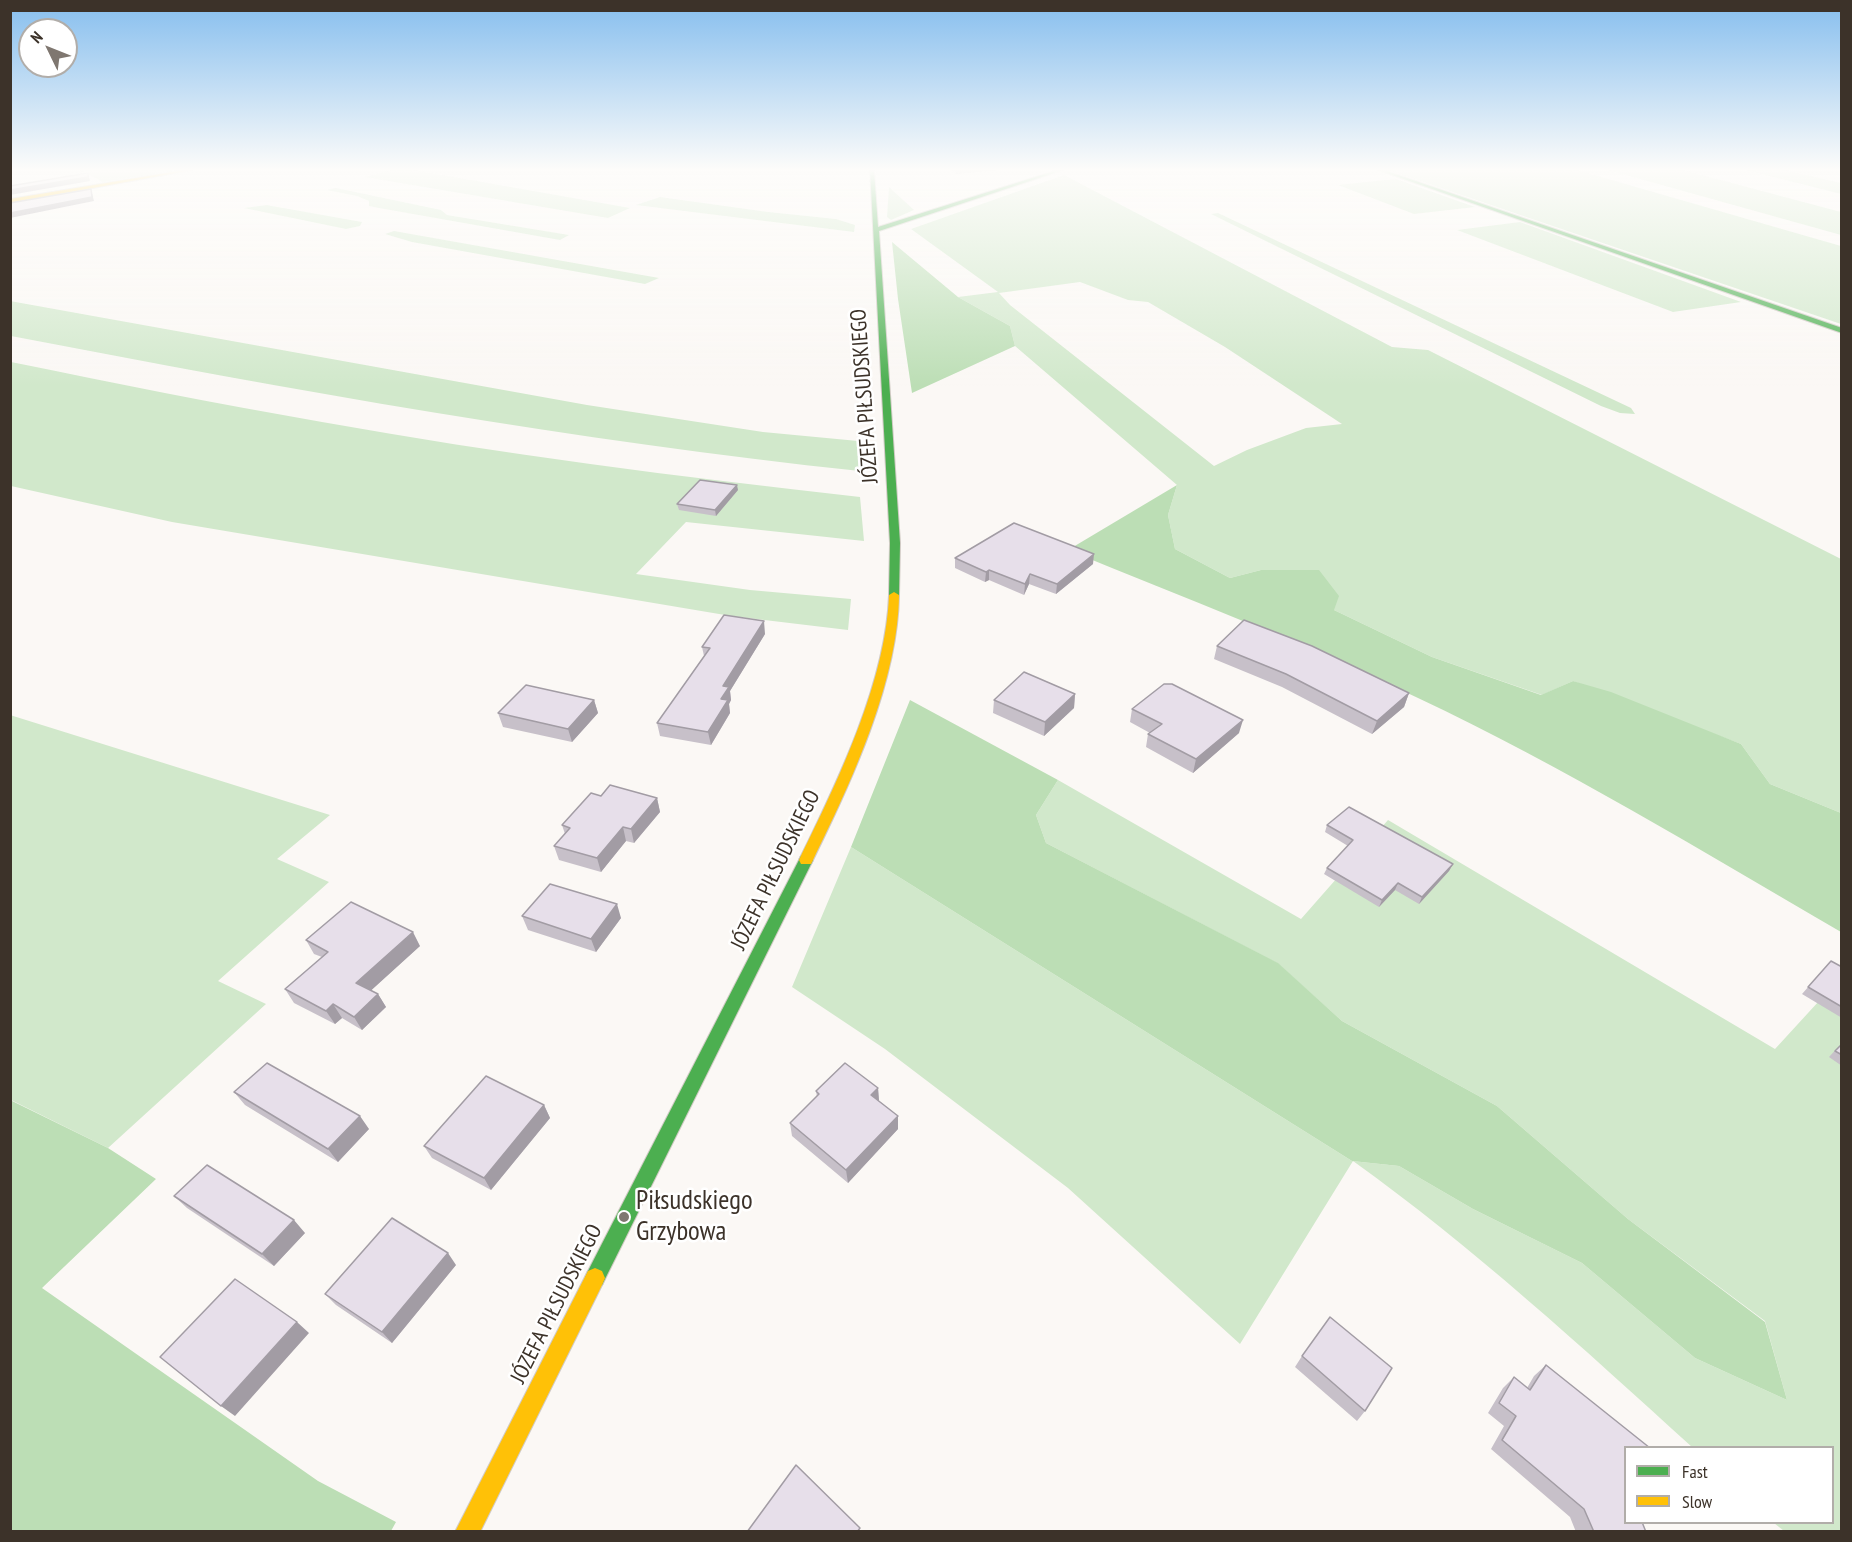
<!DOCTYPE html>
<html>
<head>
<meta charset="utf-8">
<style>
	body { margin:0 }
	#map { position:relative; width:1852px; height:1542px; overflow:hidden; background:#fbf8f5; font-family:"PT Sans Narrow",sans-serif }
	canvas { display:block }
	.frame { position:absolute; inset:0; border:12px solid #3c3229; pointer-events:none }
	.legend { position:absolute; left:1624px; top:1446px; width:210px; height:78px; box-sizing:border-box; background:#fff; border:2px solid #b1ada9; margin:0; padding:8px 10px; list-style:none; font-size:18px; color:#3c3229 }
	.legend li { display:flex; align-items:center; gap:12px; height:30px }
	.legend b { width:30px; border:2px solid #b1ada9 }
	.north { position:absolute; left:18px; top:18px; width:60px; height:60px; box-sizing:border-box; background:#fff; border:2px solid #b1ada9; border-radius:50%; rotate:313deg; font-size:16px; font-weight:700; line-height:24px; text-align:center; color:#3c3229 }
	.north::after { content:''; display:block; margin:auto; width:21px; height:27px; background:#7f7770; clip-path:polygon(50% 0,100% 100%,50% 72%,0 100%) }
</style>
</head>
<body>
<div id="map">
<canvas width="1852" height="1542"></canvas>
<div class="frame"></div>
<ul class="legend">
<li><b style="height:8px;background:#4caf50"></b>Fast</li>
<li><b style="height:8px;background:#ffc107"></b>Slow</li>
</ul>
<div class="north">N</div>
</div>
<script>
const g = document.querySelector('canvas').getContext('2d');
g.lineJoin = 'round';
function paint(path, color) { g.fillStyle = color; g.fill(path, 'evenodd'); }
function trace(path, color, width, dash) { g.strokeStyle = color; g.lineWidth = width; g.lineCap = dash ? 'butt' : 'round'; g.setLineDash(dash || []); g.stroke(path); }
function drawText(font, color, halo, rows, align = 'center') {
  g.font = font + ' "PT Sans Narrow",sans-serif'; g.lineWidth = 5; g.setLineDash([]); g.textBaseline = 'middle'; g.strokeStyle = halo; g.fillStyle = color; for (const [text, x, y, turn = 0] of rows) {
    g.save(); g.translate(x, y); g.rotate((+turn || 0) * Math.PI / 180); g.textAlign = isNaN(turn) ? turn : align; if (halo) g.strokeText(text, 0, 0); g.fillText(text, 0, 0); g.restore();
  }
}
paint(new Path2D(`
	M 79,170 L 171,170 L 173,171 L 103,182 Z
	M 392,170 L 414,170 L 630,208 L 608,218 L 365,177 Z
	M 1388,170 L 1577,170 L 1841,246 L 1841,324 Z
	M 1608,170 L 1683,170 L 1841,212 L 1841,235 Z
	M 1746,170 L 1786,170 L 1841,183 L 1841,194 Z
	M 1064,175 L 1392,347 L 1428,350 L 1841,559 L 1841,813 L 1770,784 L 1741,744 L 1573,681 L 1542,695 L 1432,657 L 1334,610 L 1261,570 L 1230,578 L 1175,549 L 1168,515 L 1177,485 L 1015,346 L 1010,326 L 958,297 L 998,292 L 911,229 ZM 1080,282 L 1128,300 L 1148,302 L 1225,347 L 1342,424 L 1306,428 L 1247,450 L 1214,466 L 1010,305 L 999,293 Z
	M 1396,179 L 1475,207 L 1414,214 L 1338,185 Z
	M 889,187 L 914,210 L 891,220 L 887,217 Z
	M 336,188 L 441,210 L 447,215 L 569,235 L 560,240 L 379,208 L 369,206 L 369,201 L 357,196 L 327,190 Z
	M 660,197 L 768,212 L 836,219 L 855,225 L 854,232 L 636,205 Z
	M 267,205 L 272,206 L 362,222 L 360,226 L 346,229 L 244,208 Z
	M 1218,213 L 1631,408 L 1635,414 L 1620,413 L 1601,406 L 1211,214 Z
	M 1520,222 L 1741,302 L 1673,312 L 1457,230 Z
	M 394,231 L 659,278 L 645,284 L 412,242 L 385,234 Z
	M 10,301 L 587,405 L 763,432 L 858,441 L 860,471 C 575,441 292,390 11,336 Z
	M 11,362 C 114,383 218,404 322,422 C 500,454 680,477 860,497 L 864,541 L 686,522 L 636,574 L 750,590 L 851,599 L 848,630 L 731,616 L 172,522 L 11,486 Z
	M 10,715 L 330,815 L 277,859 L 329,882 L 218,981 L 266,1004 L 108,1148 L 11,1100 Z
	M 1058,780 L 1301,919 L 1388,820 L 1775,1049 L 1841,977 L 1841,1531 L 1784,1531 L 1774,1523 L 1832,1522 L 1832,1448 L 1692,1447 C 1583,1348 1473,1247 1353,1161 L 1240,1344 L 1068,1188 L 885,1049 L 792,987 L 851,847 L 1352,1161 L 1399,1166 L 1473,1209 L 1582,1263 L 1695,1358 L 1787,1400 L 1765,1321 L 1628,1219 L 1497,1106 L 1342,1021 L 1277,963 L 1046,843 L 1036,815 Z`), '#d1e8cb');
paint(new Path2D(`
	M 892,242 L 958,297 L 1010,326 L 1015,346 L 912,393 L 898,299 Z
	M 1177,485 L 1168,515 L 1175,549 L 1230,578 L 1261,570 L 1319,570 L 1339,596 L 1334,610 L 1432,657 L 1541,695 L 1573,681 L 1611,692 L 1741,744 L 1770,784 L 1841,813 L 1841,932 C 1702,851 1564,767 1418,698 C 1304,643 1185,598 1068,550 Z
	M 910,700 L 1058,780 L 1036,815 L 1046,843 L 1278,963 L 1342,1021 L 1497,1106 L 1628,1219 L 1765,1322 L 1787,1400 L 1695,1358 L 1582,1263 L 1473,1209 L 1399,1166 L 1352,1161 L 851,847 Z
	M 10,1100 L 108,1148 L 156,1179 L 42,1288 L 318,1481 L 396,1522 L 391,1531 L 11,1531 Z`), '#bcdeb5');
const fast = new Path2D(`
	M 870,170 L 874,170 L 878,227 L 1057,170 L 1063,170 L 879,231 L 900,543 L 899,595 L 894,598 L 889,595 L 890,543 Z
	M 1378,170 L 1384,170 L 1842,328 L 1842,333 Z
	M 806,855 L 811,856 L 813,860 L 602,1285 L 595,1288 L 588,1285 L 585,1278 L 588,1271 L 799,860 L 801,856 Z`);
const slow = new Path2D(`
	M 184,170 L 192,170 L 10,203 L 10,199 Z
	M 894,592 L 899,595 C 898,682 851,783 813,860 L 811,864 L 801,864 L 799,860 C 837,783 886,682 889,595 Z
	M 595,1268 L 602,1271 L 605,1278 L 602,1285 L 480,1532 L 455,1532 L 588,1271 Z`);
trace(fast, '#d1cbc5', 2);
trace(slow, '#d1cbc5', 2);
paint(fast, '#4caf50');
paint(slow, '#ffc107');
paint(new Path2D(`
	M 950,170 L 998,170 L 956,174 Z
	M 738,490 L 716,516 L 679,510 L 677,504 Z
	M 955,558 L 1093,564 L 1056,594 L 1029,584 L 1024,595 L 989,580 L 985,582 L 955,568 Z
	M 765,634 L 730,691 L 731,700 L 729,704 L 730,713 L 711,745 L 660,736 L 657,723 L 704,656 L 702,647 Z
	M 1217,646 L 1409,693 L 1404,707 L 1372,734 L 1282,687 L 1214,659 Z
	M 1075,694 L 1074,708 L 1044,736 L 993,713 L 994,700 Z
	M 594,700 L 598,713 L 572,742 L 503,727 L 498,713 Z
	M 1132,709 L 1239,733 L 1193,773 L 1146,747 L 1148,734 L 1150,733 L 1130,722 Z
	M 601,796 L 657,798 L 660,812 L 634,843 L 626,841 L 601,872 L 559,860 L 554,846 L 565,834 L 562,825 Z
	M 1327,825 L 1453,864 L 1449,871 L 1419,904 L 1395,890 L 1379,907 L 1324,874 L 1327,868 L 1348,846 L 1325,832 Z
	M 522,916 L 621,918 L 596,952 L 528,930 Z
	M 306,940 L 420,946 L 371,990 L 378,994 L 386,1007 L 362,1030 L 342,1018 L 335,1024 L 294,1003 L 285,989 L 322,957 L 314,954 Z
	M 1831,961 L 1842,967 L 1842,1018 L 1802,994 Z
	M 1842,1043 L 1842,1066 L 1829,1057 Z
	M 878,1088 L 879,1101 L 898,1116 L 898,1129 L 848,1183 L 792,1136 L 790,1123 L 817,1097 L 816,1091 Z
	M 234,1092 L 369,1129 L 338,1162 L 245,1105 Z
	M 544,1105 L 550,1118 L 491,1190 L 432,1158 L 424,1146 Z
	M 174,1196 L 305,1233 L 274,1266 L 187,1208 Z
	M 456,1265 L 392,1343 L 336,1305 L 325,1294 Z
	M 1302,1356 L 1365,1411 L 1357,1421 L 1295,1367 Z
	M 1546,1365 L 1626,1522 L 1646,1532 L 1576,1532 L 1570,1517 L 1491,1449 L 1504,1426 L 1488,1413 L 1503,1388 L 1514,1377 L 1527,1388 L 1534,1376 Z`), '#c7c0c9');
paint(new Path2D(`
	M 956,170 L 998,170 L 956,174 Z
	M 88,173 L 90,181 L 10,195 L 10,190 Z
	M 91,189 L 94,201 L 10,218 L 10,213 Z
	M 737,485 L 738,490 L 716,516 L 715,510 Z
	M 1094,554 L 1093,564 L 1056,594 L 1057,584 Z
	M 989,570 L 989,580 L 985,582 L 986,572 Z
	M 1030,574 L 1029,584 L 1024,595 L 1025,584 Z
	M 764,621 L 765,634 L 730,691 L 731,700 L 729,704 L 730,713 L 711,745 L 708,732 L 721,699 L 723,686 Z
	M 1409,693 L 1404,707 L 1372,734 L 1377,721 Z
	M 1075,694 L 1074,708 L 1044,736 L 1045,722 Z
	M 594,700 L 598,713 L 572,742 L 568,729 Z
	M 1243,720 L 1239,733 L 1193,773 L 1196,759 Z
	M 657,798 L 660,812 L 634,843 L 631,829 Z
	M 623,827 L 626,841 L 601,872 L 597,858 Z
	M 1453,864 L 1449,871 L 1419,904 L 1422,897 Z
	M 1398,883 L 1395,890 L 1379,907 L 1382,900 Z
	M 617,904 L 621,918 L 596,952 L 591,939 Z
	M 413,932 L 420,946 L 365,996 L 356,983 Z
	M 378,994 L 386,1007 L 362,1030 L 354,1017 Z
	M 333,1004 L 342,1018 L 335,1024 L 326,1011 Z
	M 878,1088 L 879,1101 L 871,1095 Z
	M 544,1105 L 550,1118 L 491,1190 L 484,1178 Z
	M 360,1116 L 369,1129 L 338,1162 L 328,1149 Z
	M 898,1116 L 898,1129 L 848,1183 L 846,1170 Z
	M 294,1220 L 305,1233 L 274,1266 L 262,1254 Z
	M 448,1253 L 456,1265 L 392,1343 L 382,1332 Z
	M 297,1322 L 309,1333 L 235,1416 L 221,1406 Z`), '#a29ca4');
const building = new Path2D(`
	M 88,173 L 88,177 L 10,190 L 10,186 Z
	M 91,189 L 92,197 L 10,213 L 10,203 Z
	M 700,480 L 737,485 L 715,510 L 677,504 Z
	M 1014,523 L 1094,554 L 1057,584 L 1030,574 L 1025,584 L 989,570 L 986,572 L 955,558 Z
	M 724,615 L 764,621 L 723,686 L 729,687 L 721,699 L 728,700 L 708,732 L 657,723 L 710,648 L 702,647 Z
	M 1244,620 L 1312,646 L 1409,693 L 1377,721 L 1286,674 L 1217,646 Z
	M 1024,672 L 1075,694 L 1045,722 L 994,700 Z
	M 1164,684 L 1172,684 L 1243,720 L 1196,759 L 1148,734 L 1162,724 L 1132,709 Z
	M 526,685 L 594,700 L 568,729 L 498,713 Z
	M 610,785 L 657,798 L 631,829 L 623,827 L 597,858 L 554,846 L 570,828 L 562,825 L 591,793 L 601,796 Z
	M 1349,807 L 1453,864 L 1422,897 L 1398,883 L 1382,900 L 1327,868 L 1353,840 L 1327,825 Z
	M 550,884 L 617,904 L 591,939 L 522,916 Z
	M 351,902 L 413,932 L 356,983 L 378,994 L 354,1017 L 333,1004 L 326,1011 L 285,989 L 328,952 L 306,940 Z
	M 1831,961 L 1842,967 L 1842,1007 L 1808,987 Z
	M 1842,1044 L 1842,1055 L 1835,1051 Z
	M 267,1063 L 360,1116 L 328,1149 L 234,1092 Z
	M 845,1063 L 878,1088 L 871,1095 L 898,1116 L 846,1170 L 790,1123 L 819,1094 L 816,1091 Z
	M 486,1076 L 544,1105 L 484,1178 L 424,1146 Z
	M 207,1165 L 294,1220 L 262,1254 L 174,1196 Z
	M 392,1218 L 448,1253 L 382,1332 L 325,1294 Z
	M 235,1279 L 297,1322 L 221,1406 L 160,1357 Z
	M 1330,1317 L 1392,1368 L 1365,1411 L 1302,1356 Z
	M 1546,1365 L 1650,1448 L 1626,1448 L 1626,1522 L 1642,1522 L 1646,1532 L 1594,1532 L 1584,1509 L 1502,1440 L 1516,1416 L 1499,1403 L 1514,1377 L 1530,1390 Z
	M 796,1465 L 860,1528 L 857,1532 L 747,1532 Z`);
paint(building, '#e7dfea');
trace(building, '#a29ca4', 1.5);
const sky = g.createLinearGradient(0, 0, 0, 386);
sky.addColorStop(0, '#86beee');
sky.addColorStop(0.44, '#fdfcfa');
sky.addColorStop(1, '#fdfcfa00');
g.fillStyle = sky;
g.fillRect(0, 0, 1852, 386);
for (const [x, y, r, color] of [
	[624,1217,6,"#7f7770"]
]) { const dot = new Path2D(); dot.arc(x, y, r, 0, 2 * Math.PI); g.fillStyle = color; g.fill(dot); trace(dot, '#fff', 2); }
drawText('22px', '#3c3229', '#fff', [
	["JÓZEFA PIŁSUDSKIEGO",865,396,-94],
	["JÓZEFA PIŁSUDSKIEGO",776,870,-64],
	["JÓZEFA PIŁSUDSKIEGO",557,1304,-63]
]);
drawText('27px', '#3c3229', '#fff', [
	["Piłsudskiego",636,1201],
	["Grzybowa",636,1232]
], 'left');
</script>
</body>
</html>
